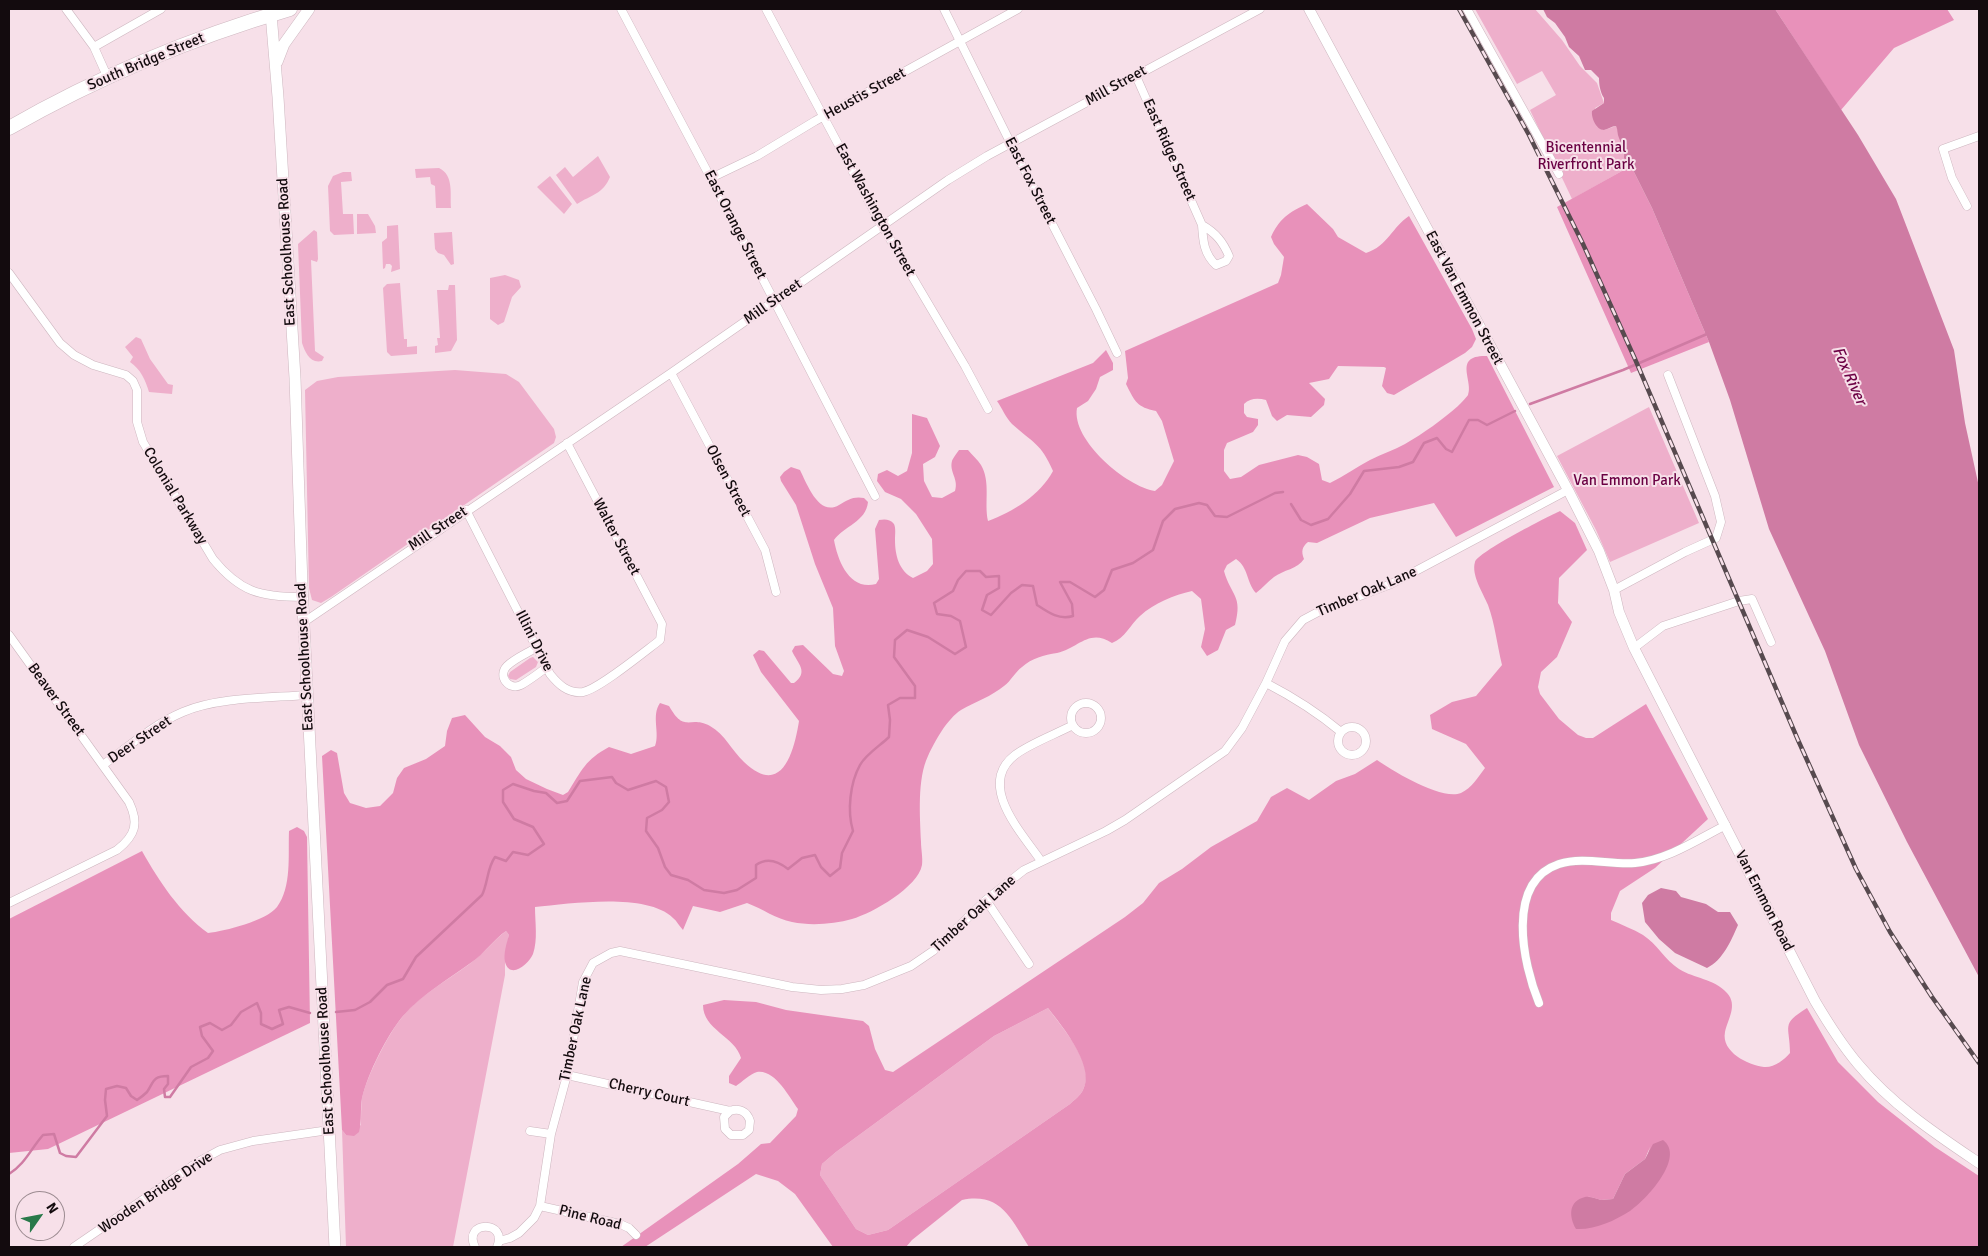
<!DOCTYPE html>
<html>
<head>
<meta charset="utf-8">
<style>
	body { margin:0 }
	#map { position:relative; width:1988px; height:1256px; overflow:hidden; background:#f7e0e9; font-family:Signika,sans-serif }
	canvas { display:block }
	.frame { position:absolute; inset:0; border:10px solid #130b0e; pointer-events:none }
	.north { position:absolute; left:15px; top:1191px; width:50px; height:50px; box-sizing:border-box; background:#f7e0e9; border:1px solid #9c8b91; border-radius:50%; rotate:57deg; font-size:14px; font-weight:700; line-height:20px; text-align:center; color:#130b0e }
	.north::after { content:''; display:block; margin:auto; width:18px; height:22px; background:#29794a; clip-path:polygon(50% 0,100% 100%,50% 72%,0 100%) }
</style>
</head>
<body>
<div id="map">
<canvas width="1988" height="1256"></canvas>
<div class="frame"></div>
<div class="north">N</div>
</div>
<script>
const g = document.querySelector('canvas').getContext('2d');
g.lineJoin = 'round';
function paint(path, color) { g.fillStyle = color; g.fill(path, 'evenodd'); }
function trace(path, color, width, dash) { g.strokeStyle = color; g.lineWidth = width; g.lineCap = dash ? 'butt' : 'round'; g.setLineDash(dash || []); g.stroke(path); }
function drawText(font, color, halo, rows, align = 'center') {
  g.font = font + ' Signika,sans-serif'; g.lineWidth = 4; g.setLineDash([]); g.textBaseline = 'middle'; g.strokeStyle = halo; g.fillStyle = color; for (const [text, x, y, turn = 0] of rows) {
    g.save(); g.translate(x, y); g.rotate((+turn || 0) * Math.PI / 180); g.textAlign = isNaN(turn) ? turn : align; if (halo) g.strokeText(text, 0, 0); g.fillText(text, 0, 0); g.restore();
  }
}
paint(new Path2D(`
	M 1475,9 L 1535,9 L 1562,40 L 1580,66 L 1597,83 L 1604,103 L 1595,108 L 1598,127 L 1604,130 L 1616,126 C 1622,138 1622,157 1631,166 L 1572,199 L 1530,110 L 1556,95 L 1542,71 L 1517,84 Z
	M 598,156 L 610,177 C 603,194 591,195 577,204 L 556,175 L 565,167 L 573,177 Z
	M 439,168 C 454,175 450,194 451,208 L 436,208 L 435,186 L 431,184 L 430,177 L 416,178 L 415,169 Z
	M 343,172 L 351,172 L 352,181 L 341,182 L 343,214 L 353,214 L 354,234 L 334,235 L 330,231 L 328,186 L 333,176 Z
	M 550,176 L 572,204 L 564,214 L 537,187 Z
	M 357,214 L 368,214 L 375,226 L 376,233 L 357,234 Z
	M 398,225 L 400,269 L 391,272 L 392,266 L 390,264 L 386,264 L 385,268 L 383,269 L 382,242 L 387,238 L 387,226 Z
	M 314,230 L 317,232 L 318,259 L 317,262 L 311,260 L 315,351 L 324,357 L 322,361 C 310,364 305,352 302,343 L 298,244 Z
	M 452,232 L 454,264 L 451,265 L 444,255 L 438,253 L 435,249 L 434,233 Z
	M 505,275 L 519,280 L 521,287 L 512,297 L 504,322 L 498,325 L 490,319 L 490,278 Z
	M 400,283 L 404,339 L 407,339 L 407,347 L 417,346 L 417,354 L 391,356 L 387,352 L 383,288 L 387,284 Z
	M 449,285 L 455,285 L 457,340 L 451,351 L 435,353 L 435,346 L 438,345 L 437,338 L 440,338 L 437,290 L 448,290 Z
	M 136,337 L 141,339 L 150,359 L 168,384 L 173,385 L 172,394 L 149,392 C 145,379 141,370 130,362 L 133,357 L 125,347 Z
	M 455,370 L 506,374 L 519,382 L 554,429 L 556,437 L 554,443 L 331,597 L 321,603 L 312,600 L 309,588 L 305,390 L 317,381 L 338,377 Z
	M 1649,407 L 1699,523 L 1610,562 L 1596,530 L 1557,456 Z
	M 533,657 L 538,662 L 536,667 L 516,680 L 510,679 L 508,676 L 510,672 L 530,658 Z
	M 506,931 L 509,935 L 505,955 L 505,975 L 453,1247 L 346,1247 L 342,1130 L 346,1135 L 361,1125 C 361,1116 361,1107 362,1098 C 367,1076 388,1034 403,1016 C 421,994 450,979 472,962 C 485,952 494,940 506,931 Z
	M 1048,1008 C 1062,1028 1097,1065 1083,1090 C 1081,1095 1074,1100 1070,1104 L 888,1230 L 868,1235 L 856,1229 L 820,1175 L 822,1164 L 836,1152 L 994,1036 Z`), '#eeafcb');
paint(new Path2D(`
	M 1775,9 L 1947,9 L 1954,20 L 1894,48 L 1841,110 Z
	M 1631,166 L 1652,208 L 1709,342 L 1631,373 L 1557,207 Z
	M 1307,204 L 1333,229 L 1338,237 L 1366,253 C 1388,246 1392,227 1409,216 L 1472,329 L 1476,339 L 1472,347 L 1465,353 L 1394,395 L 1387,393 L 1382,386 L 1386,368 L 1384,367 L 1338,366 L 1329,379 L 1309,383 L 1325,399 L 1324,405 L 1311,417 L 1287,415 L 1277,421 L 1272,416 L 1266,400 C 1258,398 1250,398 1244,404 L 1244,413 L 1247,417 L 1258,419 L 1258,425 L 1253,432 L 1227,443 L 1224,450 L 1224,471 L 1230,479 L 1241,477 L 1259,465 L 1298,455 L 1307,457 L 1319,464 L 1322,480 L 1330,483 C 1344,476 1357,467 1370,460 C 1382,454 1394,450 1405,444 C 1424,433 1442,420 1458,406 C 1461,403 1466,398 1468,395 C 1474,381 1452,355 1487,356 L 1554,487 L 1456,537 L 1434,503 L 1370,518 L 1317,543 L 1308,542 C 1302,547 1301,551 1304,559 C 1298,569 1283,570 1274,577 C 1267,582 1263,588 1256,593 C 1246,582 1249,568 1236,559 L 1227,565 L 1224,571 C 1231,596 1243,595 1235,625 L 1226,630 L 1218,650 L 1207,656 L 1201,647 L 1205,629 L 1201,599 L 1192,591 C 1174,595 1154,603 1140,616 C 1130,625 1125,638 1112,643 C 1089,628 1079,648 1057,653 C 1044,655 1032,658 1022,667 C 1015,672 1011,681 1004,686 C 992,696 975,702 961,710 C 947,719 935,741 928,756 C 917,779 920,816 921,842 C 921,849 923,858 922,865 C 918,887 873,913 852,919 C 834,924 811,926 792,922 C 776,919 763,909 747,903 L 720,912 L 693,906 L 683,930 C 679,926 677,921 673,918 C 646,892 570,904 535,907 C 535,922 538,940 533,954 C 529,964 510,980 505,962 C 503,954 507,942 509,935 L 506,931 C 493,940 485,953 472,962 C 449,979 422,994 403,1016 C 387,1035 368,1073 362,1098 C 360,1109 362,1121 359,1132 L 354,1136 L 346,1135 L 342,1130 L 322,756 L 331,750 L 337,753 L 344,793 L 350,803 L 366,808 L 380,806 L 393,793 L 397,778 L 404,768 L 426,759 L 445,746 L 447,731 L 452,718 L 465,715 L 485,737 L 500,746 L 511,757 L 516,770 L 526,779 L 547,789 L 563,795 L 568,792 C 582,770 585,760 609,747 L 631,754 L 655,746 C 660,732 651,716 660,703 L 669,706 C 685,734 689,715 710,726 C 725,734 732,751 744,762 C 782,798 794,752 799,721 L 761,672 L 753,655 L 759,650 L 764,651 L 791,683 L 794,683 C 809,672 798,664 792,651 L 795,646 L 803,645 L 833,674 L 842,676 L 844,671 L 835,646 L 833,608 L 815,564 L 796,505 L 781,481 L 780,477 L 784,472 L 791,467 L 800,470 C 807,484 819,517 839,505 C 848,500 853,496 864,498 L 868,502 C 866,522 844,526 834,540 C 838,562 850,591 876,584 L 879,579 L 875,529 L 879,520 C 885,519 890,519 894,524 C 896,528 895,535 895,540 C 895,555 899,571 913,578 L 927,571 L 933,564 L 932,539 L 916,514 L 901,499 L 885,492 L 877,481 L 878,474 L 887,470 L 898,476 L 907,471 L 912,453 L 912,414 L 927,418 L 940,446 L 935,457 L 923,464 L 924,481 L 932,497 L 942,498 L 955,491 C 959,479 949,472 952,461 C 953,458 957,453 959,450 L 968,450 C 972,455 978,460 981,465 C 991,482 984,503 988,521 C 1013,512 1040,495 1053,471 C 1041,443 1033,443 1012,424 C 1006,418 1002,408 997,401 L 1093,363 L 1106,350 L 1113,363 L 1113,370 L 1100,377 L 1096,389 L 1088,401 L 1077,408 C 1071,440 1127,487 1155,491 L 1162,485 L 1174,461 L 1162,421 L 1156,411 C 1137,407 1135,402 1126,384 L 1128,378 L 1125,351 L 1278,283 L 1281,275 L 1284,257 L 1274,244 L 1271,237 C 1279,219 1289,212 1307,204 Z
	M 1560,511 L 1575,523 L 1587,550 L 1559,578 L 1558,603 L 1572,622 L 1557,657 L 1541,672 L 1538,687 L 1540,694 L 1559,719 L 1578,735 L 1586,738 L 1593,738 L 1646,704 L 1708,819 L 1655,868 L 1620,891 L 1611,913 L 1611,920 C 1622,925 1633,929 1643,935 C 1657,944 1665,960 1679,969 C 1695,979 1713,978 1727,993 C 1738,1005 1728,1019 1725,1032 C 1721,1052 1748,1065 1764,1067 C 1774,1068 1784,1060 1790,1053 C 1790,1025 1780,1025 1807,1008 L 1838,1062 L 1878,1102 L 1935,1147 L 1979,1176 L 1979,1247 L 1029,1247 C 1011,1219 1001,1192 962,1200 L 912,1240 L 906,1247 L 833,1247 L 795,1194 L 778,1181 L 756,1174 L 645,1247 L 621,1247 L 738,1164 L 761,1144 L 770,1143 L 796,1116 L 798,1109 C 789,1097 775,1069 757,1072 C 750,1074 742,1082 736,1086 L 729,1083 L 729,1076 L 741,1058 C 735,1036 703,1030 703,1005 L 724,1000 L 756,1002 L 786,1010 L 863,1021 L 869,1026 L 875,1049 L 885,1070 L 893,1072 L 1125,917 L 1143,903 L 1159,883 L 1182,869 L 1211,847 L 1257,821 L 1271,797 L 1287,788 L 1309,800 L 1336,781 L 1355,774 L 1377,760 C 1393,771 1442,801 1461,793 C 1472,788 1478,777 1485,768 L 1466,744 L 1432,729 L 1430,715 L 1452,702 L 1476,696 L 1502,665 C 1497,645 1495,624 1488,605 C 1483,593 1471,575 1475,562 C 1478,552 1547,517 1560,511 ZM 1048,1008 C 1062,1026 1096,1067 1083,1090 C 1081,1095 1074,1100 1070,1104 L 888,1230 L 868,1235 L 856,1229 L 820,1175 L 822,1164 L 836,1152 L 994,1036 ZM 1650,1147 L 1631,1210 L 1587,1196 L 1601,1200 L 1613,1199 L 1625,1174 L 1645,1159 Z
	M 297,827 L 304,831 L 307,837 L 310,1023 L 48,1149 L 9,1153 L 9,919 L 142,851 C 159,881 179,912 208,933 C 225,931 266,921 277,907 C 292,887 288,855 289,831 Z`), '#e891ba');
paint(new Path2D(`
	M 1543,9 L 1775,9 L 1858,135 L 1896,199 L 1954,350 L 1965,423 L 1979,487 L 1979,977 L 1907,842 L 1859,745 L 1825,651 L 1769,529 L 1730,400 L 1709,342 L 1652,208 L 1631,166 L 1624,158 C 1625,149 1622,146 1619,138 C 1617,134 1618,130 1616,126 C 1612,126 1608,129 1604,130 C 1596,130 1591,117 1592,111 L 1604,103 L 1604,98 C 1600,92 1599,84 1599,78 L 1591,70 L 1585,70 L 1579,56 L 1569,47 L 1565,37 L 1555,23 L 1547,17 Z
	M 1661,888 L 1676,891 L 1681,897 L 1706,904 L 1718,912 L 1730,912 L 1738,925 C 1731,941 1723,960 1707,968 L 1675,953 L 1659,939 L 1645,922 L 1642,903 L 1648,895 Z
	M 1663,1140 C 1686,1157 1646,1200 1630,1211 C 1614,1221 1595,1230 1576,1229 C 1569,1217 1568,1201 1585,1197 C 1590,1196 1596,1199 1601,1200 C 1605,1200 1609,1199 1613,1199 L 1625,1174 L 1645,1159 L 1653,1144 Z`), '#cf7ba3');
trace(new Path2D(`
	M 1530,404 L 1623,370 L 1707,334
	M 1291,504 L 1301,520 L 1311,525 L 1328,519 L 1350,494 L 1364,471 L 1399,467 L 1413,462 L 1424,443 L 1437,438 L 1446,449 L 1452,452 L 1469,420 L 1478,420 L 1487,425 L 1515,411
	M 336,1012 L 355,1010 L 370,1002 L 387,985 L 403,979 L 416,957 L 482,895 C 488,883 487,868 495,857 L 506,861 L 513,852 L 528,855 L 544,844 L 533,827 L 514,819 L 503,802 L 503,790 L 513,784 L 534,791 L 546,793 L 557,803 L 567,801 L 580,781 L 612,777 L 616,783 L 628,790 L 656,781 L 666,787 L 669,802 L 662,810 L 647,818 L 646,831 L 658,848 L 665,867 L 671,875 L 688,880 L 704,890 L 724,893 L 737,890 L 756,878 L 756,865 C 767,857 778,861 788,869 L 802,858 L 815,855 L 821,867 L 830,876 L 840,868 L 842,853 L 853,831 C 847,811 850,783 860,765 C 866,754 881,745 889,737 L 890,720 L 888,705 L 900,698 L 915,698 L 915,686 L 894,657 L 895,640 L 907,630 L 928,637 L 955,654 L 966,647 L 960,621 L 951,616 L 937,614 L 934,603 L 953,591 L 958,580 L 966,571 L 980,571 L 986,577 L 999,576 L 999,588 L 987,595 L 982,610 L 991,615 L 1011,593 L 1022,585 L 1033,586 L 1037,605 C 1049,613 1059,620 1073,616 L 1072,604 L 1060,582 L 1070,582 L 1095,597 L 1104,590 L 1112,570 L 1133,563 L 1153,550 L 1163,521 L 1175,509 L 1199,503 L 1207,505 L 1215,516 L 1227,517 L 1275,493 L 1283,492
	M 9,1174 C 25,1164 30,1150 43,1135 L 54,1134 L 60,1153 L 66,1156 L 76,1157 L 107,1116 L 105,1100 L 106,1089 L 117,1086 L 126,1088 L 131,1096 L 137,1100 C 140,1098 144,1095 147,1092 C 154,1082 152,1076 168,1076 L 168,1084 L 164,1089 L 165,1097 L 170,1097 L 191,1067 L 208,1058 L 213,1051 L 202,1036 L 200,1027 L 210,1023 L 222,1030 L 231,1025 L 241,1012 L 257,1003 L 261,1013 L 261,1024 L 272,1029 L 283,1024 L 279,1010 L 289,1007 L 310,1013`), '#cf7ba3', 2.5);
const street = new Path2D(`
	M 66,9 L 94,47 L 107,76
	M 621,9 L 707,171 L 875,496
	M 766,9 L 877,217 L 965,366 L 988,409
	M 944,9 L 1011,144 L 1096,309 L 1117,353
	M 1467,9 L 1559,174
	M 94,47 L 161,9
	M 1136,76 L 1202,225 C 1203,241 1204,254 1216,265 L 1226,261 L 1229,256 C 1223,242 1216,233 1202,225
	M 711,178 L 757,156 L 815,121 L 1018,9
	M 1967,206 L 1952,178 L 1943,149 L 1979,136
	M 9,273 L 60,343 L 74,355 L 93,365 L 126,375 L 133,381 L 137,390 L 137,422 L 143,442 L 213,559 C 240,592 260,597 302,597
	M 671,373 L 765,550 L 776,592
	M 466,510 L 550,674 C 558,684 568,694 583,692 C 599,689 644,652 660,640 L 662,624 L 567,443
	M 1614,590 L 1685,552 L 1716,538 L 1721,522 L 1715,496 L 1668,375
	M 304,622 L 671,373 L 948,180 L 987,156 L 1260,9
	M 9,635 L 129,802 C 139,823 136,835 117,850 L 9,903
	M 537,647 C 528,653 515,658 507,666 C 497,676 509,691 521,685 C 530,680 539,673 547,667
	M 1634,648 L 1663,626 L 1739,601 L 1752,599 L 1771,642
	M 1266,683 C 1293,697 1317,712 1341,732
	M1071 718a15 15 0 1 1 30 0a15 15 0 1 1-30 0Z
	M1338 741a14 14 0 1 1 28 0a14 14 0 1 1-28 0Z
	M 103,765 C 128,747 154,724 183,712 C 218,697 269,698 307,695
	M 1041,861 C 1022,833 976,785 1015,755 C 1029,744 1056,734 1073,725
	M 986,900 L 1029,964
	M 1539,1003 C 1523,964 1505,882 1559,864 C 1584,856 1609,865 1635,863 C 1667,860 1697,840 1726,825
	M 567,1075 L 730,1111 C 739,1108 747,1111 750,1121 L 749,1130 L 743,1135 L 731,1135 L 725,1129 L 724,1117 L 730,1111
	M 530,1131 L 551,1134
	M 540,1206 L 620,1224 L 629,1228 L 636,1235
	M 499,1241 L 510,1238 L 519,1233 L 534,1218 L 540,1206 L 551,1134 L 567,1075 L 583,982 L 593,963 L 611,953 L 620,951 L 792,987 L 821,990 L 842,989 L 864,985 L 911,966 L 933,951 L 986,900 L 1024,870 L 1106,831 L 1125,820 L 1225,751 L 1242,728 L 1266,683 L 1285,641 L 1303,620 L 1318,612 L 1391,584 L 1412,573 L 1568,490
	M 74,1247 L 198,1162 L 220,1150 L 253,1141 L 329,1130
	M 475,1247 C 462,1220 509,1220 497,1247`);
const secondary = new Path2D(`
	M 1309,9 L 1568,490 L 1599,551 L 1614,590 L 1619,612 L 1634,648 L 1815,1001 C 1828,1023 1842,1045 1858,1064 C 1892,1105 1936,1134 1979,1163`);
const primary = new Path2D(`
	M 271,14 L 278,97 L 295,378 L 302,586 L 335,1247
	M 277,62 L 284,44 L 309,9`);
const highway = new Path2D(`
	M 9,128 C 98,77 191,38 290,9`);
trace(street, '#cdb6bf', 9);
trace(secondary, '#cdb6bf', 11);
trace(primary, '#cdb6bf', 12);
trace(highway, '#cdb6bf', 15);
trace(street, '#fff', 8);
trace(secondary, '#fff', 10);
trace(primary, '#fff', 11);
trace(highway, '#fff', 14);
const rail = new Path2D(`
	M 1459,9 L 1529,135 L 1583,244 L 1635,359 L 1798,740 L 1856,869 L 1890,932 L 1932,997 L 1979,1063`);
trace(rail, '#574a4f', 4.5);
trace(rail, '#f7e0e9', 2.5, [8]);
drawText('15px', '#130b0e', '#f7e0e9', [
	["South Bridge Street",146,62,-23],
	["Mill Street",1116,86,-29],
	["Heustis Street",865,94,-29],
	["East Ridge Street",1169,150,66],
	["East Fox Street",1030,181,63],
	["East Washington Street",875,210,61],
	["East Orange Street",735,225,63],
	["East Schoolhouse Road",287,252,-93],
	["East Van Emmon Street",1464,298,62],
	["Mill Street",773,302,-35],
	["Olsen Street",728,481,62],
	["Colonial Parkway",175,496,59],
	["Mill Street",438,529,-34],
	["Walter Street",616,537,62],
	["Timber Oak Lane",1367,592,-23],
	["Illini Drive",534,641,63],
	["East Schoolhouse Road",305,657,-93],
	["Beaver Street",56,700,54],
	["Deer Street",140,740,-34],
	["Van Emmon Road",1764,901,63],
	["Timber Oak Lane",974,914,-42],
	["Timber Oak Lane",576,1029,-78],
	["East Schoolhouse Road",326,1061,-93],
	["Cherry Court",649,1093,13],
	["Wooden Bridge Drive",156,1193,-34],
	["Pine Road",590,1218,14]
]);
drawText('15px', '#6a0043', '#f7e0e9', [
	["Bicentennial",1586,148],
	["Riverfront Park",1586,165],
	["Van Emmon Park",1627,481]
]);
drawText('italic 16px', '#6d0245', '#f7e0e9', [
	["Fox River",1849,376,66]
]);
</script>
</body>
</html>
